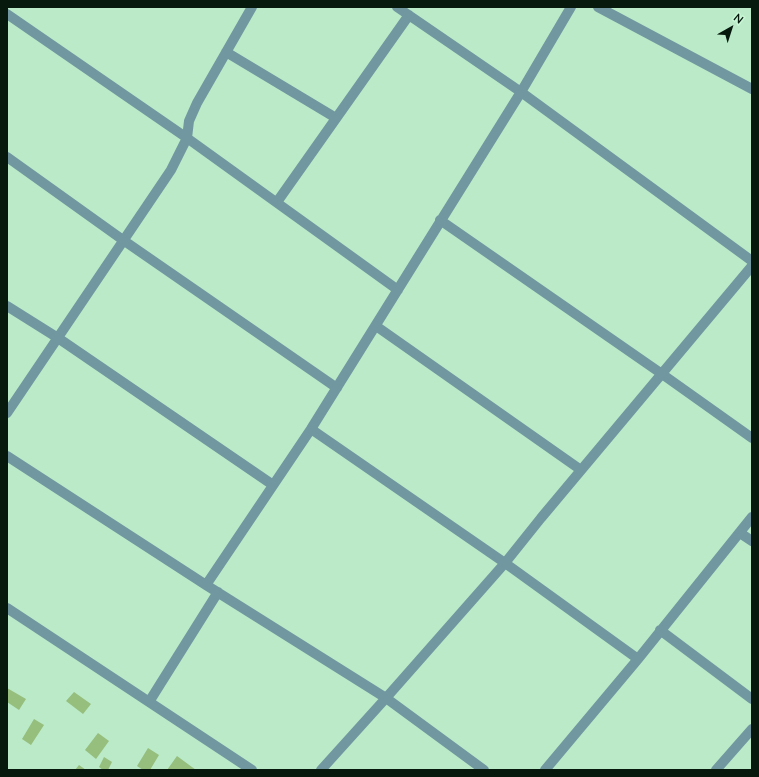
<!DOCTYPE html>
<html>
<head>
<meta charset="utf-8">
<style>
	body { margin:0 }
	#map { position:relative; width:759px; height:777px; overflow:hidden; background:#baeac8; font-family:Lato,sans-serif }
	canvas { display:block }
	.frame { position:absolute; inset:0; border:8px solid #07180d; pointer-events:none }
	.north { position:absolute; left:711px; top:8px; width:40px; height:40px; -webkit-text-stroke:3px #c7f7d5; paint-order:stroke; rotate:39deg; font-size:11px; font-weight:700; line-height:16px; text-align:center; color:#07180d }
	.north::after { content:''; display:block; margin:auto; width:14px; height:18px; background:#07180d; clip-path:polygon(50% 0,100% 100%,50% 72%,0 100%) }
</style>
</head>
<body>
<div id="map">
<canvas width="759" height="777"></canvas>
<div class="frame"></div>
<div class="north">N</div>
</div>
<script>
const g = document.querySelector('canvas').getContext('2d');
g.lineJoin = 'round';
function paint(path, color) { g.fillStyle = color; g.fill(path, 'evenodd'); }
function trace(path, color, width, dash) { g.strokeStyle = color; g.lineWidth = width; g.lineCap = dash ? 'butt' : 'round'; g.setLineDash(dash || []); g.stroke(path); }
paint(new Path2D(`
	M 7,688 L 26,699 L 19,710 L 7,702 Z
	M 74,692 L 91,704 L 83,714 L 66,701 Z
	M 34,719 L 44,725 L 31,745 L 22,739 Z
	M 98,733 L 109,741 L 96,759 L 85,750 Z
	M 148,748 L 159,755 L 150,770 L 143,770 L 137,766 Z
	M 177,756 L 196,770 L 167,770 Z
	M 104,757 L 112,762 L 108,770 L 103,770 L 99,767 Z
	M 79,765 L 86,770 L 75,770 Z`), '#96be7d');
trace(new Path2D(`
	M 397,7 L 521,92 L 752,261
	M 598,7 L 752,89
	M 7,14 L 187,138 L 398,290
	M 226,52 L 336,118
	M 7,157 L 123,240 L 337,388
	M 277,202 L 409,15
	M 440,220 L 662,374 L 752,438
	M 7,306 L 58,338 L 273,485
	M 376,326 L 581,470
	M 7,413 L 171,170 L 187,138 L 189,121 L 197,103 L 252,7
	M 311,429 L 505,563 L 638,659
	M 7,456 L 206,585 L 386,698 L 484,770
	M 740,533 L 752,541
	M 206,585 L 311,429 L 521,92 L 571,7
	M 7,608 L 252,770
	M 660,630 L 752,699
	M 149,702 L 218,592
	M 321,770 L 386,698 L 505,563 L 541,518 L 752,266
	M 545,770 L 638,659 L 752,517
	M 716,770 L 752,729`), '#7197a0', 10);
</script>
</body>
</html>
